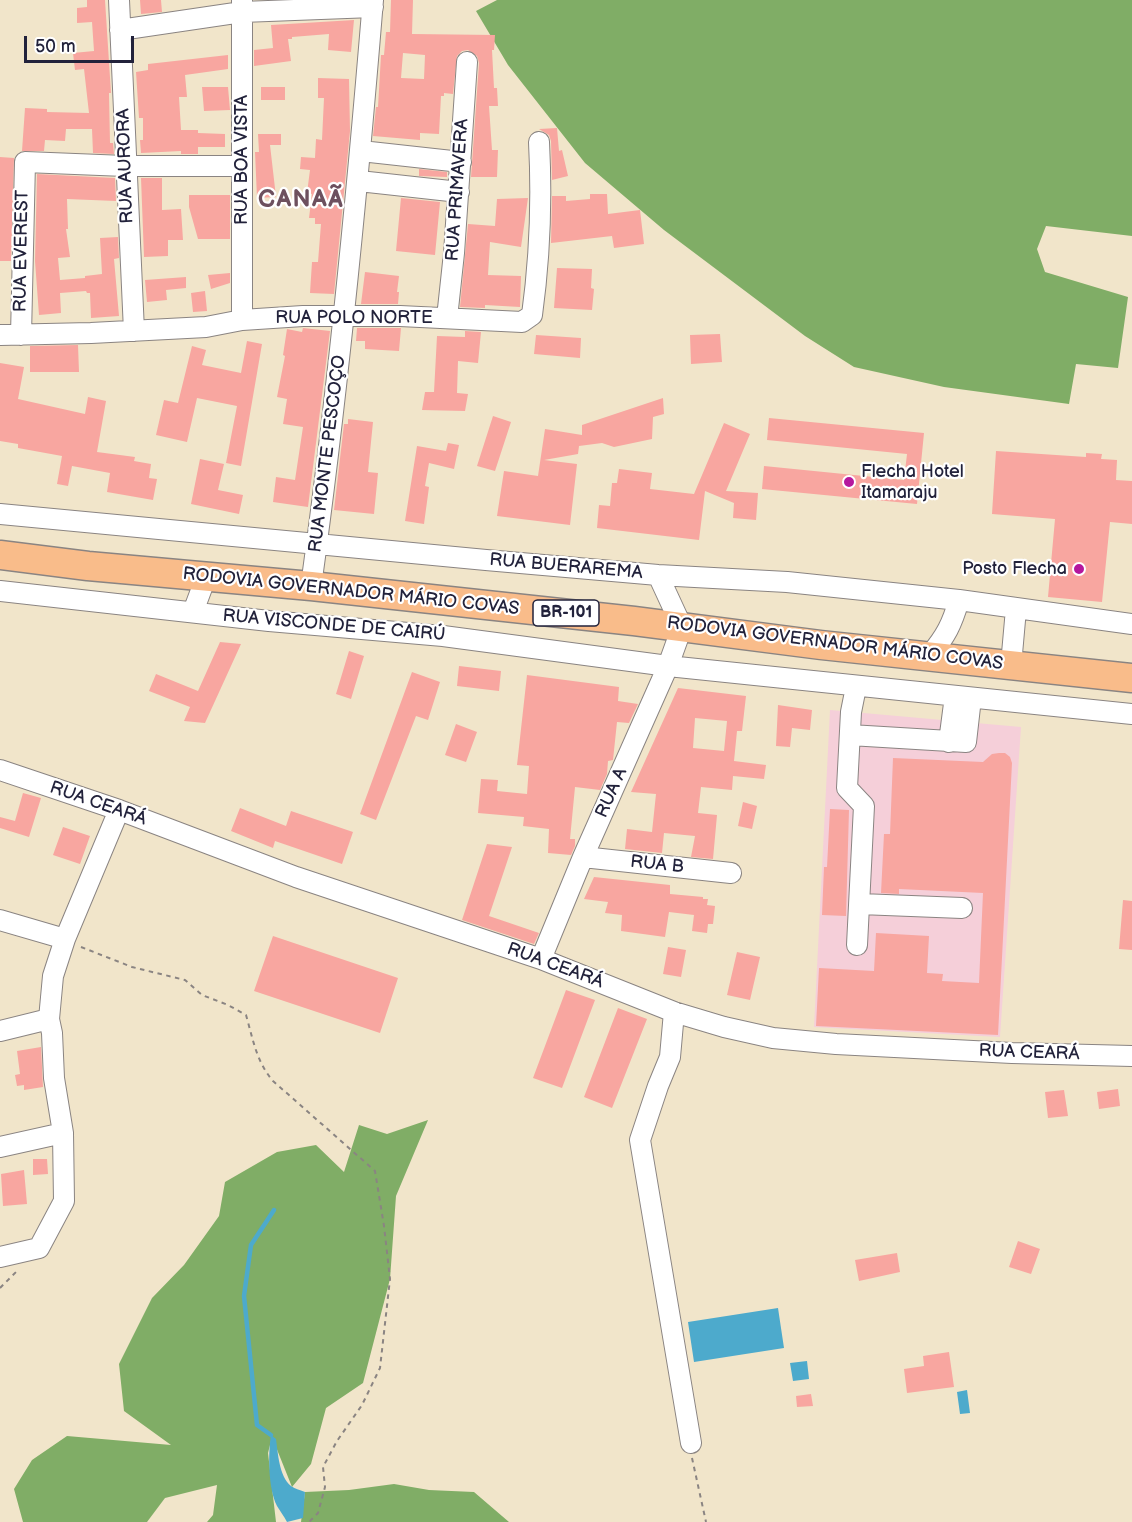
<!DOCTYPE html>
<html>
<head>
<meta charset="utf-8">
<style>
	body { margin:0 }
	#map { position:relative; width:1132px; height:1522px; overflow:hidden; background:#f1e5ca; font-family:"Balsamiq Sans",sans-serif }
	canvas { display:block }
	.scale { position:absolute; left:24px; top:36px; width:110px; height:27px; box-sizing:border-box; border:3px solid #22223b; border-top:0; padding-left:8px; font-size:18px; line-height:21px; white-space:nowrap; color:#22223b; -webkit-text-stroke:4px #fff; paint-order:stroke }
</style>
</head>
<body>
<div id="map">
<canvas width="1132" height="1522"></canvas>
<div class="scale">50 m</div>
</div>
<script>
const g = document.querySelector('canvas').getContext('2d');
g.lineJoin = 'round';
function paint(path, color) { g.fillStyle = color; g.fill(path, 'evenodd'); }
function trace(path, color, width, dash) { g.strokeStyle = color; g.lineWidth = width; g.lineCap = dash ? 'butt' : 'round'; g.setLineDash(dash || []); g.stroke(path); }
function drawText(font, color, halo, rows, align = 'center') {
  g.font = font + ' "Balsamiq Sans",sans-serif'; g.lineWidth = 4.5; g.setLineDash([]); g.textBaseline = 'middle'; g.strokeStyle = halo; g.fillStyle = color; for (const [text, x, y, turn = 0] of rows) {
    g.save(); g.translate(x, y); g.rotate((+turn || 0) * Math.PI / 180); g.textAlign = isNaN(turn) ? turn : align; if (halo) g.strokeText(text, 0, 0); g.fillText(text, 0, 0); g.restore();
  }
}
paint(new Path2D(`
	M 830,710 L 1021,727 L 1000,1037 L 814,1027 Z`), '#f5cfd9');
paint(new Path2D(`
	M 497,0 L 1132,0 L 1132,236 L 1046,226 L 1037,249 L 1045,272 L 1128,297 L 1118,368 L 1076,364 L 1069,404 L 944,387 L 854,367 L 805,336 L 664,230 L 585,163 L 508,65 L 476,11 Z
	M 428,1120 L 396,1196 L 390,1279 L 363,1383 L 326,1408 L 311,1464 L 292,1487 L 272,1437 L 268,1453 L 276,1522 L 207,1522 L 213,1515 L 217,1485 L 165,1498 L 147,1522 L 23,1522 L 14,1489 L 32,1460 L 67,1436 L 171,1445 L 124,1411 L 119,1364 L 152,1298 L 184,1265 L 219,1216 L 225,1182 L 277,1152 L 316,1145 L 344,1172 L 359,1125 L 387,1134 Z
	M 394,1484 L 429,1490 L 474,1492 L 509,1522 L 301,1522 L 305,1492 L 349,1490 Z`), '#80ad66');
paint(new Path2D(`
	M 778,1308 L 784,1348 L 694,1362 L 688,1322 Z
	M 807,1361 L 809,1379 L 793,1381 L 790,1363 Z
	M 967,1390 L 970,1413 L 960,1414 L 957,1392 Z
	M 271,1435 L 276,1439 C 278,1453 279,1476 291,1486 C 295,1489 301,1490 305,1492 L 303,1518 L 287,1522 C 284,1516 280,1511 277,1506 C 268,1488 268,1454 271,1435 Z`), '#4daacc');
trace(new Path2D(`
	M 271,1435 L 257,1425 L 244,1296 L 251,1245 L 274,1210`), '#4daacc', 4.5);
paint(new Path2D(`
	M 87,0 L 105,0 L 111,93 L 109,93 L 110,143 L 113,143 L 114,154 L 93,153 L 92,129 L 66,129 L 65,141 L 45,140 L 44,151 L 22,151 L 25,108 L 47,109 L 47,112 L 89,113 L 84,69 L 75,70 L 73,53 L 94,51 L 92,22 L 77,23 L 77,8 L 87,7 Z
	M 140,0 L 161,0 L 162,12 L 141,14 Z
	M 391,0 L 413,0 L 412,34 L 495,35 L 494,50 L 492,50 L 494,88 L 497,88 L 498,106 L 489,106 L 492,150 L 498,150 L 497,177 L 471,177 L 479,63 L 477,56 L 468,50 L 462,51 L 457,56 L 453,94 L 444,93 L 444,96 L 441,96 L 439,134 L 420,133 L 420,140 L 373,136 L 376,107 L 378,107 L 381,55 L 384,55 L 386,32 L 390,32 ZM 403,53 L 425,55 L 424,79 L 401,78 Z
	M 354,20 L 351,52 L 328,50 L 329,34 L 292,37 L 292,39 L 288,39 L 291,61 L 254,66 L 254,50 L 273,48 L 271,25 Z
	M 228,55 L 228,69 L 185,75 L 187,97 L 179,97 L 181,130 L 198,130 L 198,133 L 225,134 L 225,147 L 198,147 L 198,154 L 181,154 L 181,151 L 141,153 L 140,140 L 143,140 L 143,118 L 139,118 L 136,72 L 148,70 L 148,64 Z
	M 318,78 L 349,79 L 350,131 L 334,294 L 310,293 L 312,262 L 318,262 L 321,224 L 315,224 L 315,218 L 309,218 L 312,194 L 307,193 L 310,170 L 300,169 L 301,157 L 315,158 L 316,139 L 322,140 L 324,98 L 318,98 Z
	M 202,87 L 228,87 L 230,110 L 204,111 Z
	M 261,87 L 285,87 L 285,100 L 261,100 Z
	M 557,128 L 559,151 L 562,150 L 568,176 L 552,180 L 551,141 L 549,135 L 539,129 Z
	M 258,134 L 281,134 L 281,145 L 270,145 L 276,197 L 257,198 L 255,152 L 259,152 Z
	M 0,157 L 14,158 L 11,261 L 0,261 Z
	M 419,169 L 447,172 L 447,177 L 419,176 Z
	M 37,174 L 115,178 L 116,201 L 67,199 L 68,229 L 66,229 L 70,257 L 58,258 L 60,280 L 85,278 L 85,276 L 102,274 L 100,238 L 118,237 L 119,258 L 114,259 L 119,316 L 91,318 L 90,293 L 87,293 L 86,291 L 60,293 L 61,313 L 39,315 L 35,261 Z
	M 141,178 L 162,178 L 162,210 L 181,209 L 183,240 L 168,240 L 168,256 L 144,257 Z
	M 590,194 L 607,194 L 608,214 L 640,210 L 644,244 L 614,248 L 612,236 L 551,243 L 552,196 L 566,196 L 566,201 L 590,199 Z
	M 189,195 L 230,195 L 230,239 L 198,239 L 189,207 Z
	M 401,198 L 440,202 L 435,255 L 396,251 Z
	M 528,198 L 521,247 L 490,242 L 488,275 L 521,276 L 520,307 L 485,305 L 485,308 L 460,307 L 468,224 L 495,226 L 497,199 Z
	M 557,268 L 592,269 L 591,288 L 594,289 L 592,310 L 554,308 Z
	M 365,272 L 399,276 L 397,292 L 399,292 L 398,304 L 361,304 Z
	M 230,273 L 230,283 L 211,289 L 208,275 Z
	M 186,277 L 186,288 L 166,290 L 167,300 L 147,302 L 145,280 Z
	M 205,291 L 207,311 L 193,312 L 191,293 Z
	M 303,328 L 330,331 L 308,507 L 273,502 L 276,477 L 295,480 L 303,427 L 283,424 L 287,399 L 277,397 L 285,356 L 283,355 L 287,329 L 302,332 Z
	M 357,328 L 401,328 L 399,351 L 365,349 L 365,341 L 356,341 Z
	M 465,331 L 481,332 L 478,363 L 458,361 L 457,393 L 468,394 L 465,411 L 422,410 L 425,392 L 434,392 L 437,336 L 465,337 Z
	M 720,334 L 722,362 L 691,364 L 690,335 Z
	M 536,335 L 581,338 L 580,358 L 534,354 Z
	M 247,341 L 262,344 L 241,466 L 226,463 L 237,406 L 197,398 L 187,442 L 156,435 L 164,400 L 178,403 L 192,346 L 206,350 L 202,365 L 241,373 Z
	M 78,345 L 79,372 L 30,372 L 30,346 Z
	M 0,363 L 24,367 L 18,399 L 85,414 L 88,397 L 106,401 L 97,452 L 135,457 L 134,461 L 151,464 L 149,478 L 157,479 L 153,500 L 107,492 L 110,473 L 72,466 L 68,486 L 57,484 L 62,456 L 18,448 L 18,444 L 0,441 Z
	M 663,398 L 664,414 L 653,417 L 652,439 L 614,447 L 602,443 L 579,446 L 578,454 L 544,460 L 577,464 L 570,525 L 497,516 L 504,471 L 538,476 L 545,429 L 582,435 L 582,425 Z
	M 493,416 L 511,422 L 495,471 L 477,466 Z
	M 769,418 L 924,433 L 917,504 L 762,489 L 764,466 L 904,480 L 907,454 L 767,440 Z
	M 348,419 L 373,422 L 368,472 L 378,473 L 374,514 L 334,510 L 344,424 L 348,424 Z
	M 724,423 L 750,434 L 726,491 L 758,493 L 756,520 L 733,518 L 734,503 L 705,491 L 699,540 L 597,528 L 599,505 L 610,506 L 612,483 L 617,483 L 619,469 L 652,473 L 650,489 L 694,494 Z
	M 448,443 L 459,445 L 454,469 L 429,463 L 425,486 L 429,487 L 424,524 L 405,521 L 417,446 L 446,451 Z
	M 996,451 L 1086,457 L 1086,453 L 1102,454 L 1101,459 L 1117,460 L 1116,480 L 1132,481 L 1132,524 L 1110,522 L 1102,602 L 1048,597 L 1055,519 L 992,514 Z
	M 200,459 L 224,464 L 218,490 L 243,495 L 239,514 L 191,504 Z
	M 220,642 L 241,644 L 205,723 L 184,721 L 190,707 L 149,691 L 156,674 L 198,691 Z
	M 349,651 L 364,656 L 351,699 L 336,694 Z
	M 459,666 L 501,671 L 499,691 L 457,686 Z
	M 412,672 L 440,682 L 428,720 L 416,716 L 376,820 L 360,814 Z
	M 527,675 L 619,687 L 618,701 L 638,704 L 629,723 L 617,722 L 613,760 L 608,761 L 607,774 L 600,790 L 575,787 L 570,839 L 575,839 L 575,846 L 571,855 L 548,853 L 549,829 L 523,826 L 524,817 L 478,813 L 481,779 L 498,780 L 497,791 L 527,794 L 529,766 L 517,765 Z
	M 678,688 L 746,696 L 742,731 L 737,731 L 734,761 L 766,765 L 764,779 L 733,776 L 732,790 L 701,787 L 698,813 L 717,815 L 713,859 L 691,857 L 695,836 L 664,833 L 662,853 L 625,849 L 627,829 L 652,832 L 656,794 L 631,792 ZM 695,718 L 727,721 L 724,751 L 693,748 Z
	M 778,705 L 812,710 L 810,730 L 792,728 L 790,747 L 776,746 Z
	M 456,724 L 477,732 L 466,762 L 445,755 Z
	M 999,753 L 1005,753 L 1010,757 L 1012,763 L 998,1035 L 816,1026 L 819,968 L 874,971 L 876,933 L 929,936 L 927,973 L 943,974 L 942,981 L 979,983 L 983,893 L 899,889 L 899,894 L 881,893 L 884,834 L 890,834 L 893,758 L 983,762 L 992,754 Z
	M 23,793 L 41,798 L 29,837 L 0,828 L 0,817 L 15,821 Z
	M 743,802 L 757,806 L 752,829 L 738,826 Z
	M 240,808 L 286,826 L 291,811 L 353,832 L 342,864 L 275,841 L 273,848 L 231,831 Z
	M 830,809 L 849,810 L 846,916 L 822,915 L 824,867 L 827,867 Z
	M 63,827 L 90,836 L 80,864 L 53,855 Z
	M 487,844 L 512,847 L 489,916 L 539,933 L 534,944 L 462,920 Z
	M 594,877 L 670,885 L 670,894 L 703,897 L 703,899 L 708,899 L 707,905 L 715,906 L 713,924 L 708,924 L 707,933 L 692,931 L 694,915 L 669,912 L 665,937 L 621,931 L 622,915 L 605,913 L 608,902 L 584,899 Z
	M 1123,900 L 1132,901 L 1132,950 L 1119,949 Z
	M 273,936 L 398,978 L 380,1033 L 254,991 Z
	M 668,947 L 686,950 L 681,977 L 663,974 Z
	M 737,952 L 760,957 L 750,1000 L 727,995 Z
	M 566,990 L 595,1000 L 562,1088 L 533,1078 Z
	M 618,1008 L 647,1019 L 612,1108 L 584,1097 Z
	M 41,1047 L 43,1087 L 24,1090 L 24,1085 L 17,1086 L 15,1075 L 20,1074 L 17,1051 Z
	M 1118,1089 L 1120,1106 L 1099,1109 L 1097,1092 Z
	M 1064,1090 L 1068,1116 L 1048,1118 L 1045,1092 Z
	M 33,1159 L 47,1159 L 48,1174 L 33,1175 Z
	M 24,1170 L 27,1204 L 3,1206 L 1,1174 Z
	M 1018,1241 L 1040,1249 L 1031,1274 L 1009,1267 Z
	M 897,1253 L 900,1272 L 859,1281 L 855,1260 Z
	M 949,1352 L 954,1387 L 907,1393 L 904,1369 L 924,1366 L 923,1356 Z
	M 811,1394 L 813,1406 L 797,1407 L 796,1396 Z`), '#f8a6a0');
const minor = new Path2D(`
	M 119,0 L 134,331
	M 242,0 L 242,320
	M 120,30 L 242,12 L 373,7
	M 361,151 L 461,162
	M 359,181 L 459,192
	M 447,318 L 454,253 L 467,62
	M 0,335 L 91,333 L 206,327 L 242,320 L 303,316 L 400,316 L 522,322 L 532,315 C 540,257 542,200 539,142
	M 21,335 L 25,162 L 125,166 L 242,166
	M 0,514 L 486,560 L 658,575 L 787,582 L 959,600 L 1132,624
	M 311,586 C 338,391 357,196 373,0
	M 0,591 L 269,621 L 443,636 L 668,666 L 1132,714
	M 193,612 L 206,577
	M 930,655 C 946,636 952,624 959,600
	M 1011,665 L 1016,609
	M 856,687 L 851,712 L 847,788 L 864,806 L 857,945
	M 850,735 L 966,742 L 971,698
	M 949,742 L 955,696
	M 0,770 L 119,810 L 296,877 L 541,959 L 674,1012 L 724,1027 L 773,1038 L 836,1044 L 1012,1053 L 1132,1056
	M 583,857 L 731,873
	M 860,904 L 962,908
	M 0,920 L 65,939
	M 541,959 L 583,857 L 668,666 L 682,627 L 658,575
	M 674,1012 L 670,1057 L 658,1086 L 640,1140 L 691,1443
	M 0,1031 L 49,1019
	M 0,1147 L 63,1133
	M 0,1257 L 39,1248 L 64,1201 L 63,1133 L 54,1078 L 52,1033 L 49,1019 L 53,976 L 65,939 L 119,810`);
const highway = new Path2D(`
	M 0,555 L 88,566 L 311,586 L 634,621 L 821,645 L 1132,678`);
trace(minor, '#8a8482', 22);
trace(highway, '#8a8482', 31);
trace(new Path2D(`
	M 81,947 L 132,967 L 185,980 L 202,995 L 228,1005 L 246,1015 C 253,1039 256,1061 273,1081 L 375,1171 L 384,1226 L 390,1279 L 380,1368 L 362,1405 L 337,1441 L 323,1467 L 325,1487 L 318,1513 L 309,1522
	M 0,1288 L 17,1271
	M 692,1458 L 706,1522`), '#8a8482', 2, [4.5, 4.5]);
trace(minor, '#fff', 20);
trace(highway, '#f9bc8a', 28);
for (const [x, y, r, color] of [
	[849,482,6,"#b5179e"],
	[1079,569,6,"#b5179e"]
]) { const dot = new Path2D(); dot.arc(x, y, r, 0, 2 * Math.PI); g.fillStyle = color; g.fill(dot); trace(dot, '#fff', 2); }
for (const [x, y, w] of [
	[566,613,66]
]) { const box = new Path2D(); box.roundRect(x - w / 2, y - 13, w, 26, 4.5); g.fillStyle = '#fff'; g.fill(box); trace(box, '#22223b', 1.5); }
drawText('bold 16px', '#22223b', null, [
	["BR-101",566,613]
]);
drawText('18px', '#22223b', '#fff', [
	["RUA BOA VISTA",242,160,-90],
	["RUA AURORA",126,166,-92],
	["RUA PRIMAVERA",458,190,-86],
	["RUA EVEREST",22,251,-89],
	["RUA POLO NORTE",354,318],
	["RUA MONTE PESCOÇO",328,454,-83],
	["RUA BUERAREMA",566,567,5],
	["RODOVIA GOVERNADOR MÁRIO COVAS",351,592,6],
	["RUA VISCONDE DE CAIRÚ",334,626,5],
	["RODOVIA GOVERNADOR MÁRIO COVAS",835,644,7],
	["RUA A",612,793,-66],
	["RUA CEARÁ",98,804,19],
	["RUA B",657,865,6],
	["RUA CEARÁ",555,966,20],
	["RUA CEARÁ",1029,1053,2]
]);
drawText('18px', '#22223b', '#fff', [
	["Flecha Hotel",861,472],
	["Itamaraju",861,493],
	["Posto Flecha",1067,569,"right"]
], 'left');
g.letterSpacing = '1.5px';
drawText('bold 24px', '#6d505e', '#fff', [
	["CANAÃ",301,201]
]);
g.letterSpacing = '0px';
</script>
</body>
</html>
